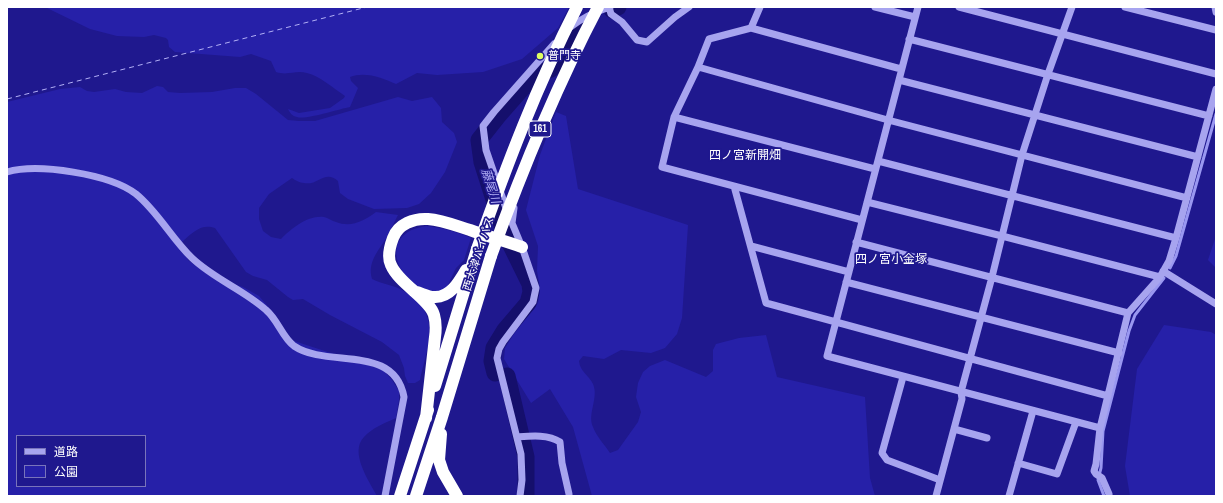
<!DOCTYPE html>
<html>
<head>
<meta charset="utf-8">
<style>
	body { margin:0 }
	#map { position:relative; width:1223px; height:503px; overflow:hidden; background:#1f188e; font-family:"Archivo Narrow","Noto Sans JP",sans-serif }
	canvas { display:block }
	.frame { position:absolute; inset:0; border:8px solid #fff; pointer-events:none }
	.legend { position:absolute; left:16px; top:435px; width:130px; height:52px; box-sizing:border-box; background:#1f188e; border:1px solid #7974bb; margin:0; padding:5px 7px; list-style:none; font-size:12px; color:#fff }
	.legend li { display:flex; align-items:center; gap:8px; height:20px }
	.legend b { width:20px; border:1px solid #7974bb }
</style>
</head>
<body>
<div id="map">
<canvas width="1223" height="503"></canvas>
<div class="frame"></div>
<ul class="legend">
<li><b style="height:5px;background:#a7a4ef"></b>道路</li>
<li><b style="height:11px;background:#2620a8"></b>公園</li>
</ul>
</div>
<script>
const g = document.querySelector('canvas').getContext('2d');
g.lineJoin = 'round';
function paint(path, color) { g.fillStyle = color; g.fill(path, 'evenodd'); }
function trace(path, color, width, dash) { g.strokeStyle = color; g.lineWidth = width; g.lineCap = dash ? 'butt' : 'round'; g.setLineDash(dash || []); g.stroke(path); }
function drawText(font, color, halo, rows, align = 'center') {
  g.font = font + ' "Archivo Narrow","Noto Sans JP",sans-serif'; g.lineWidth = 3.5; g.setLineDash([]); g.textBaseline = 'middle'; g.strokeStyle = halo; g.fillStyle = color; for (const [text, x, y, turn = 0] of rows) {
    g.save(); g.translate(x, y); g.rotate((+turn || 0) * Math.PI / 180); g.textAlign = isNaN(turn) ? turn : align; if (halo) g.strokeText(text, 0, 0); g.fillText(text, 0, 0); g.restore();
  }
}
paint(new Path2D(`
	M 45,7 L 569,7 L 558,28 L 522,59 L 483,72 L 437,75 L 417,73 L 396,84 C 383,78 365,71 350,77 L 351,81 L 358,88 L 350,107 C 339,109 306,120 297,117 C 292,116 290,113 288,109 L 299,113 L 330,108 L 344,98 L 345,96 C 333,88 320,76 307,73 C 295,70 288,76 276,72 L 271,61 L 251,54 L 240,57 L 175,52 L 169,47 L 168,40 L 166,38 L 154,35 L 144,37 L 117,36 L 90,29 Z
	M 157,86 L 163,87 L 168,92 L 180,93 L 212,92 L 235,88 L 246,88 L 256,94 L 288,120 L 299,121 L 315,121 L 398,97 L 412,101 L 432,97 L 441,108 L 442,122 L 454,133 L 457,142 L 445,172 L 431,193 L 419,204 L 407,208 L 374,209 L 348,199 L 340,193 L 338,181 C 325,169 318,186 304,183 C 300,183 295,180 292,178 L 269,194 L 259,208 L 259,219 L 263,231 L 271,237 L 281,239 C 292,228 308,215 324,217 C 328,218 332,221 336,222 C 351,228 364,221 376,212 L 398,215 C 394,222 391,230 387,237 C 379,250 367,262 372,279 C 382,284 394,285 404,291 C 443,315 428,344 420,380 L 415,383 L 408,383 L 405,376 L 404,368 L 399,355 L 382,342 L 330,315 L 303,299 L 293,300 L 288,297 L 267,280 L 253,276 L 246,272 L 215,228 C 201,223 192,233 182,242 L 188,260 L 211,277 L 243,287 L 259,296 L 277,317 L 276,328 L 288,339 L 383,370 L 392,380 L 399,391 L 399,400 L 396,418 C 385,423 372,428 364,437 C 349,452 369,481 377,496 L 7,496 L 7,102 L 60,89 L 80,87 L 87,91 L 94,92 L 115,89 L 126,92 L 142,93 ZM 17,436 L 145,436 L 145,486 L 17,486 Z
	M 556,112 L 566,116 L 578,189 L 688,225 L 682,318 L 677,334 L 665,348 L 651,353 L 621,350 L 604,359 L 583,356 L 579,361 C 580,372 589,375 593,384 C 599,398 587,414 593,427 C 596,436 605,445 610,453 L 618,450 L 638,422 L 641,412 L 636,397 L 638,383 L 643,372 L 650,366 L 665,360 L 706,377 L 713,371 L 713,350 L 716,344 L 739,338 L 766,335 L 777,377 L 865,397 L 870,478 L 875,496 L 592,496 L 573,427 L 550,389 L 531,403 L 504,359 L 505,348 L 514,334 L 538,303 L 540,288 L 537,271 L 538,246 L 526,210 L 540,155 Z
	M 426,226 C 442,228 456,231 471,238 L 464,260 L 456,268 L 446,289 C 442,290 436,293 431,293 C 409,290 384,254 403,236 C 410,229 417,228 426,226 Z
	M 1216,236 L 1216,268 L 1208,260 Z
	M 1164,325 L 1211,332 L 1216,335 L 1216,496 L 1130,496 L 1125,466 L 1137,369 Z`), '#2620a8');
trace(new Path2D(`
	M 1170,268 L 1176,256 L 1216,114
	M 1104,496 L 1098,480 L 1101,468 L 1103,431 L 1129,331 L 1135,315 L 1164,278`), '#9997f1', 3);
trace(new Path2D(`
	M 612,10 L 618,7
	M 495,373 L 492,361 L 494,348 L 505,330 L 528,303 L 531,292 L 530,284 L 504,231 L 482,162 L 479,140 L 498,116 L 534,75 L 551,69 L 561,58 L 572,36 L 586,25
	M 507,376 L 526,457 L 526,496`), '#150f6c', 17);
trace(new Path2D(`
	M 7,99 L 367,7`), '#b3b0f6', 1, [5, 4]);
trace(new Path2D(`
	M 609,7 L 611,14 L 622,22 L 637,40 L 647,42 L 675,17 L 689,7
	M 760,7 L 751,28 L 709,39 L 698,67 L 674,117 L 662,167 L 862,220
	M 875,7 L 915,17
	M 918,7 L 827,356 L 1100,428 L 1128,313 L 1160,277 L 1169,261 L 1176,238 L 1216,89
	M 959,7 L 1216,74
	M 1125,7 L 1216,30
	M 1215,7 L 1216,12
	M 569,28 C 582,18 594,12 610,7
	M 751,28 L 901,69
	M 909,39 L 1209,116
	M 698,67 L 888,120 L 1187,198
	M 899,80 L 1198,157
	M 674,117 L 875,169
	M 878,161 L 1176,238
	M 7,172 C 38,163 110,174 136,194 C 158,212 172,239 192,258 C 214,279 244,290 266,310 C 278,320 282,337 294,346 C 328,369 394,343 404,397 L 385,496
	M 734,186 L 766,303 L 1108,396
	M 867,202 L 1002,236 L 1160,277
	M 514,208 L 512,223 L 522,247 L 536,288 L 533,302 L 503,342 L 499,349 L 497,358 L 521,454 L 522,480 L 520,496
	M 507,211 L 486,150 L 483,126 L 494,112 L 554,44
	M 856,242 L 1128,313
	M 751,246 L 849,272
	M 1163,271 L 1216,304
	M 846,282 L 1119,353
	M 903,377 L 882,453 L 887,460 L 940,480
	M 1100,428 L 1096,464 L 1094,471 L 1096,474 L 1102,478 L 1109,494
	M 954,429 L 987,438
	M 517,437 C 530,436 548,434 560,442 L 562,463 L 569,494
	M 1018,463 L 1057,474 L 1076,422
	M 936,496 L 962,399 L 961,392 L 992,277 L 1022,155 L 1048,74 L 1072,7
	M 1009,496 L 1033,411`), '#a7a4ef', 7);
trace(new Path2D(`
	M 416,292 C 421,293 428,297 434,297 C 450,298 459,282 466,270
	M 435,386 L 477,249
	M 426,418 L 435,337 C 436,330 436,322 434,315 C 430,299 399,284 391,265 C 387,257 390,246 393,238 C 398,224 414,218 428,219 C 442,220 457,226 470,230 C 487,236 505,241 522,247
	M 441,434 L 439,460 L 443,472 L 457,496
	M 400,496 L 428,410
	M 416,496 L 442,417 L 491,256`), '#fff', 12);
trace(new Path2D(`
	M 477,249 C 506,167 537,85 577,7
	M 491,256 C 522,170 556,87 598,7`), '#fff', 12);
for (const [x, y, r, color] of [
	[540,56,4,"#dfff62"]
]) { const dot = new Path2D(); dot.arc(x, y, r, 0, 2 * Math.PI); g.fillStyle = color; g.fill(dot); trace(dot, '#1f188e', 1.5); }
for (const [x, y, w] of [
	[540,129,22]
]) { const box = new Path2D(); box.roundRect(x - w / 2, y - 8, w, 16, 3); g.fillStyle = '#1f188e'; g.fill(box); trace(box, '#fff', 1); }
drawText('bold 10px', '#fff', null, [
	["161",540,129]
]);
drawText('11px', '#fff', '#1f188e', [
	["普門寺",548,56]
], 'left');
drawText('11px', '#fff', '#1f188e', [
	["西大津バイパス",479,254,-72]
]);
drawText('12px', '#fff', '#1f188e', [
	["四ノ宮新開畑",745,156],
	["四ノ宮小金塚",891,260]
]);
drawText('italic 12px', '#b3b0f6', '#1f188e', [
	["藤尾川",490,186,72]
]);
</script>
</body>
</html>
